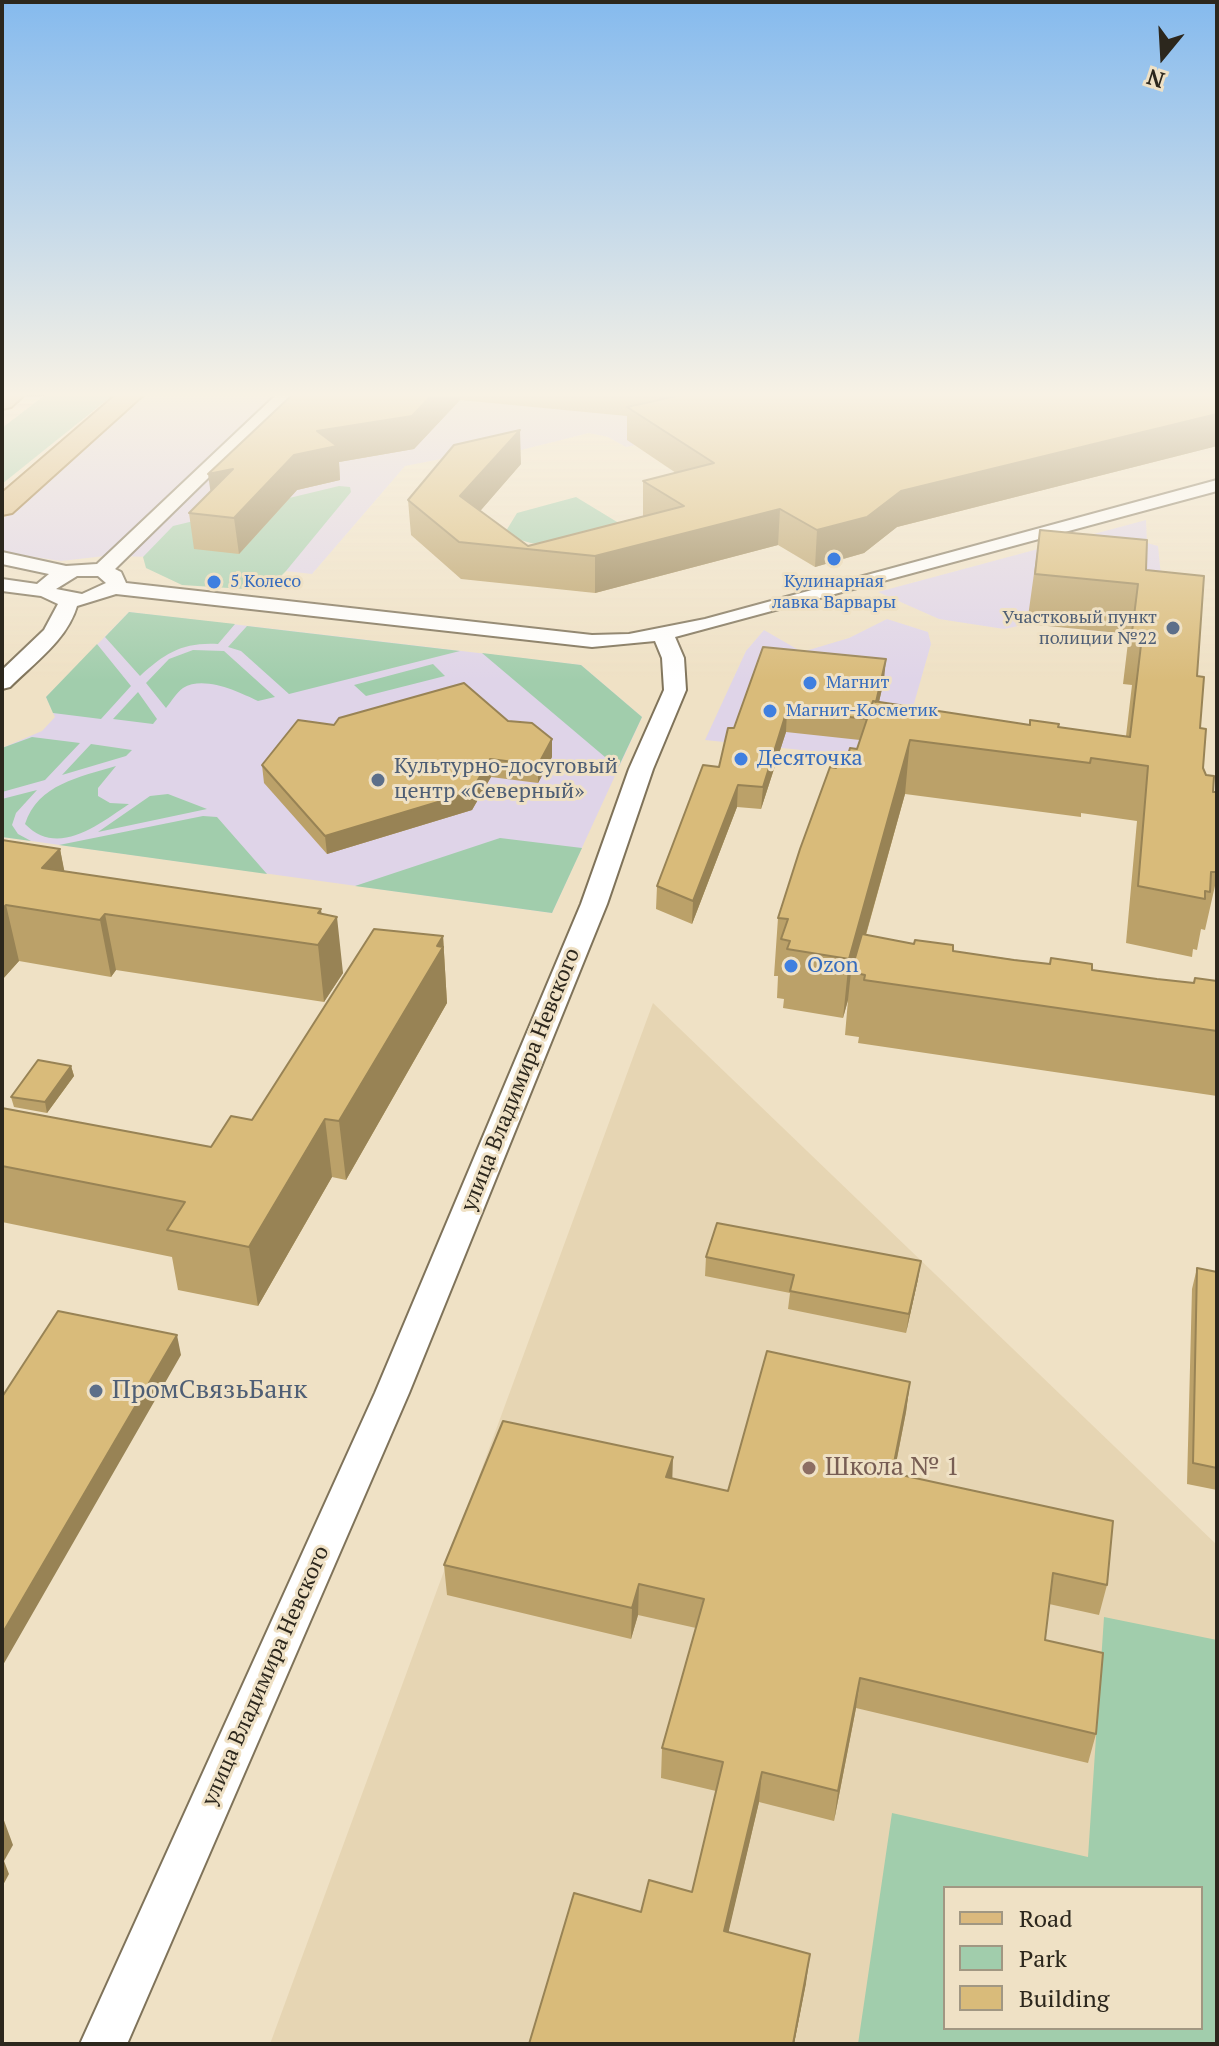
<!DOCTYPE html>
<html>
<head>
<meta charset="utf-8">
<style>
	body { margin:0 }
	#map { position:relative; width:1219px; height:2046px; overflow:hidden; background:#efe1c5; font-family:"PT Serif",serif }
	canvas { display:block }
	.frame { position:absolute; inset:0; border:4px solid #2c271d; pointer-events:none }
	.legend { position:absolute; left:943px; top:1886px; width:260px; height:144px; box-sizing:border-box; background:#efe1c5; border:2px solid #a19782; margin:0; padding:10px 14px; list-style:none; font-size:24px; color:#2c271d }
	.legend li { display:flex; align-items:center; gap:16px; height:40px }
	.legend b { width:40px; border:2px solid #a19782 }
	.north { position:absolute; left:1123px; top:16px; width:80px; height:80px; -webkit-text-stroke:6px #efe1c5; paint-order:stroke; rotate:198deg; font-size:22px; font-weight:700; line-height:32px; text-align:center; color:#2c271d }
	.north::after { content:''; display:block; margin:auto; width:28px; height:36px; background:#2c271d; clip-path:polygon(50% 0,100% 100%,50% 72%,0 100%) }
</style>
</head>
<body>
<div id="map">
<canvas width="1219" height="2046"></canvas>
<div class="frame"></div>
<ul class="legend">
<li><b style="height:10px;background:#dbb97d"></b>Road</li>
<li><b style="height:22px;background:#a1cdac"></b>Park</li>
<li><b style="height:22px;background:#d9bb7a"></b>Building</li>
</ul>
<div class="north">N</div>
</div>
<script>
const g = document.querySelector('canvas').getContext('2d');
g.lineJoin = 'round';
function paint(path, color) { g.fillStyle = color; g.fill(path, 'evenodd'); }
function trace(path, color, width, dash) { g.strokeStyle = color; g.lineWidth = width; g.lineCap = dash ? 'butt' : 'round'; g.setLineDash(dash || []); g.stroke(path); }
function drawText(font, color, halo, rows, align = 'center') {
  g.font = font + ' "PT Serif",serif'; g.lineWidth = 6; g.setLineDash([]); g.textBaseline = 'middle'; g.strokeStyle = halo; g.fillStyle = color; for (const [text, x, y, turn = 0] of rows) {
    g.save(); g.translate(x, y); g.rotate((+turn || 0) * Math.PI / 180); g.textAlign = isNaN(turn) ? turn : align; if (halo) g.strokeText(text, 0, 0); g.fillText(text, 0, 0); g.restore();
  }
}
paint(new Path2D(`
	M 146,395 L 870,395 L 626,447 L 608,437 L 589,433 L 513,452 L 492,449 L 405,466 L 312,574 L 159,557 L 105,556 L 61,561 L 2,552 L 2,520 Z
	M 1146,520 L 1147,543 L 1158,546 L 1162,586 L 1149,636 L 1028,624 L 1004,629 L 939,619 L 878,592 Z
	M 129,612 L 581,665 L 642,717 L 552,913 L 2,837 L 2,748 L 42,731 L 55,717 L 46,697 Z
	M 887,619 L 928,632 L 931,644 L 909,721 L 869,757 L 705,740 L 746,651 L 764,630 L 802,652 L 849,638 Z`), '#dfd4e8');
paint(new Path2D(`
	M 653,1003 L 1217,1545 L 1217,2044 L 270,2044 ZM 945,1888 L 1201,1888 L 1201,2028 L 945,2028 Z`), '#e6d5b3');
paint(new Path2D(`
	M 45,395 L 113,395 L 2,484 L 2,428 Z
	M 339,486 L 350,487 L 351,492 L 286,571 L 273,584 L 260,590 L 182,585 L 146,568 L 143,557 L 173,526 Z
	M 576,497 L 627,528 C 593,538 537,558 506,531 L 517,513 Z
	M 129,612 L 235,624 L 218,644 C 183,642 165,653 140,676 L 105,637 Z
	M 247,626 L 460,651 L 289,694 L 241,651 L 228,647 Z
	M 97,644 L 131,686 L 101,719 L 53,713 L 46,697 Z
	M 193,650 L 224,651 L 275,697 L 258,701 C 239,692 204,675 183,688 C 177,692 171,702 166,708 L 146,683 L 169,659 Z
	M 482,653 L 581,665 L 642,717 L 618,768 Z
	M 433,664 L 445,676 L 366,696 L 354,685 Z
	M 138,692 L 157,719 L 153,724 L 113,719 Z
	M 32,737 L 80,743 L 45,780 L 2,792 L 2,748 Z
	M 91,744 L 132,750 L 126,756 L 62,775 Z
	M 116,766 L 98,788 L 98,796 L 110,803 L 129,804 C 99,824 58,858 25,824 C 38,784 80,777 116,766 Z
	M 37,790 L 16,813 L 12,825 L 18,834 L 31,841 L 2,837 L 2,799 Z
	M 168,794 L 207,809 L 98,832 L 150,796 Z
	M 203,816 L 217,817 L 267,874 L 59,845 Z
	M 500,838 L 582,848 L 552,913 L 355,886 Z
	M 1104,1617 L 1217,1640 L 1217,2044 L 858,2044 L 892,1813 L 1088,1857 ZM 945,1888 L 1201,1888 L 1201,2028 L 945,2028 Z`), '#a1cdac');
const street = new Path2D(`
	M 276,395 L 293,395 L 115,569 L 121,572 L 126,583 L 592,635 L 629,634 L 705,619 L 1217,480 L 1217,491 L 675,637 L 684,658 L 686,690 L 653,769 L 607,904 L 409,1393 L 127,2044 L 80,2044 L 375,1393 L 581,904 L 629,769 L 664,690 L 662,658 L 655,641 L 592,647 L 116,594 L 77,606 C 67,640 34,663 10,687 L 2,689 L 2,670 L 44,630 L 58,604 L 41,596 L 2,591 L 2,579 L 37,584 L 49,574 L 2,564 L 2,552 L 66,566 L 97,564 ZM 77,576 L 98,576 L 106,583 L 82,594 L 56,589 Z`);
const primary = new Path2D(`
	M 2,395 L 24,395 L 11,407 L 2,409 Z
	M 116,395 L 143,395 L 12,513 L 2,515 L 2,493 Z`);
trace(street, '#7f735a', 4);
trace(primary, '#8e6723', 4);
paint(street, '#fff');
paint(primary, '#dbb97d');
paint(new Path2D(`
	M 292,395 L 1217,395 L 1217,446 L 897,527 L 864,553 L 815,567 L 778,545 L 595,593 L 461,579 L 411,535 L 408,500 L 521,464 L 480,511 L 528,546 L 643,516 L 643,481 L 676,473 L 627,440 L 627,416 L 460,400 L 414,449 L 339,462 L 340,480 L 297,490 L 239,554 L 194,549 L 189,513 L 211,492 Z
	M 1040,530 L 1146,570 L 1197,676 L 1203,768 L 1213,792 L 1217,792 L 1217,877 L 1205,930 L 1201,929 L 1197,950 L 1193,949 L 1192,957 L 1126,943 L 1137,821 L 1081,813 L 1081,817 L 905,794 L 866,935 L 953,951 L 1157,979 L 1193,983 L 1195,978 L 1217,981 L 1217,1096 L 858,1043 L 859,1037 L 845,1035 L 848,1000 L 843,1018 L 783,1008 L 784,999 L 777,998 L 778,976 L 774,976 L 778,918 L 836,768 L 848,755 L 857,749 L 860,740 L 786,732 L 761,809 L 737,807 L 692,924 L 656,909 L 657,886 L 719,767 L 734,728 L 763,647 L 884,680 L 879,702 L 1030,725 L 1126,736 L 1132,685 L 1123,684 L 1129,634 L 1027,624 Z
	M 508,721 L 552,757 L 538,783 L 491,777 L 472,810 L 327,854 L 264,783 L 262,765 L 334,725 Z
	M 2,840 L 60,849 L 64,872 L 321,909 L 321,914 L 343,973 L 324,1002 L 116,970 L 111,977 L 19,961 L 2,980 Z
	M 443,936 L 447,1003 L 346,1180 L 332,1177 L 258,1306 L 178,1290 L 172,1257 L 2,1222 L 2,1108 L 211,1147 L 252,1120 Z
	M 71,1066 L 74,1076 L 47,1113 L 14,1107 L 11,1097 Z
	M 706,1257 L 918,1279 L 906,1333 L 788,1309 L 790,1293 L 705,1276 Z
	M 1197,1268 L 1217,1272 L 1217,1490 L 1187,1484 L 1192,1289 Z
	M 910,1382 L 906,1412 L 894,1474 L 1107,1585 L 1099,1615 L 1049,1604 L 1045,1640 L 1096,1734 L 1088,1763 L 856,1708 L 834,1821 L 759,1802 L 728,1932 L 806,1983 L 794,2044 L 529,2044 L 641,1912 L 692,1892 L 716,1791 L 661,1778 L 662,1748 L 696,1628 L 638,1615 L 631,1639 L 447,1595 L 444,1565 L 672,1478 L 728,1491 Z`), '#bba169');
paint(new Path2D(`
	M 432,395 L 460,395 L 460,400 L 414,449 L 339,462 L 340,480 L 297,490 L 239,554 L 234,518 L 317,431 Z
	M 1217,414 L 1217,446 L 897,527 L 864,553 L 815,567 L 817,530 L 901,491 Z
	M 520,430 L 521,464 L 462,532 L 460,496 Z
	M 233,469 L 213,509 L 208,474 Z
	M 780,509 L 778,545 L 595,593 L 595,556 Z
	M 886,659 L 884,680 L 870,741 L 872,720 Z
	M 787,710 L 786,732 L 761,809 L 763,787 Z
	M 552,739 L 552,757 L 538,783 L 538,765 Z
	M 910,740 L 905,794 L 855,973 L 851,972 L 848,1000 L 843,1018 L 849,959 Z
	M 490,759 L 491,777 L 472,810 L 327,854 L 325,836 Z
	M 738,785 L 737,807 L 692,924 L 693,901 Z
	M 60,849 L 71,904 L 42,868 Z
	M 6,905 L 19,961 L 2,980 L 2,909 Z
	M 321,909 L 324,936 L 337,917 L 343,973 L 324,1002 L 318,945 L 318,913 Z
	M 105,914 L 116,970 L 111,977 L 100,920 Z
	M 443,936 L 447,1003 L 346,1180 L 339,1121 Z
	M 71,1066 L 74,1076 L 47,1113 L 45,1102 Z
	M 325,1119 L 332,1177 L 258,1306 L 249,1247 Z
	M 921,1261 L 918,1279 L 906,1333 L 909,1314 Z
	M 177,1335 L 181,1355 L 3,1665 L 2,1634 Z
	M 910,1382 L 906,1412 L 888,1504 L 892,1473 Z
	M 673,1457 L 672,1488 L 666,1477 Z
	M 639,1584 L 638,1615 L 631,1639 L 632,1608 Z
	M 860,1678 L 856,1708 L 834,1821 L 838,1791 Z
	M 762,1772 L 759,1802 L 722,1960 L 724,1931 Z
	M 2,1815 L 13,1845 L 4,1861 L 9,1874 L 2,1887 Z
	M 810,1954 L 806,1983 L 794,2044 L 793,2044 Z`), '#988355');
const building = new Path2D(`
	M 292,395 L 432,395 L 412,416 L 317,431 L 337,446 L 294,455 L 234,518 L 189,513 L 233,469 L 208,474 Z
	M 681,395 L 1217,395 L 1217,414 L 901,491 L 867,517 L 817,530 L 780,509 L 595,556 L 459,542 L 408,500 L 454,445 L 520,430 L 460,496 L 528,546 L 684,506 L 643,481 L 714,463 L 627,407 Z
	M 1040,530 L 1147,540 L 1146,570 L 1204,576 L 1197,676 L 1204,677 L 1200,728 L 1206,729 L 1203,768 L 1206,775 L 1214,776 L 1213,792 L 1217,792 L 1217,872 L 1211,872 L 1210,892 L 1205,891 L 1205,899 L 1138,886 L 1148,766 L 1091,758 L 1090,763 L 910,740 L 849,959 L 787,949 L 790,941 L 781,939 L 788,919 L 778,918 L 800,849 L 830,767 L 836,768 L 840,754 L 848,755 L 850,748 L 857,749 L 873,701 L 1030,725 L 1030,720 L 1059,724 L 1058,727 L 1130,737 L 1141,645 L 1141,633 L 1132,632 L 1138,584 L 1035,574 Z
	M 763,647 L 886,659 L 876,702 L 873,701 L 867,719 L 787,710 L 763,787 L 738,785 L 693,901 L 657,886 L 703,765 L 719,767 L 728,728 L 734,728 Z
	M 464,683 L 508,721 L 532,723 L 552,739 L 538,765 L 490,759 L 471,792 L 325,836 L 262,765 L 298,720 L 334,725 L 339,718 Z
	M 2,840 L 60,849 L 42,868 L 321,909 L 318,913 L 337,917 L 318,945 L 105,914 L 100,920 L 6,905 L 2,909 Z
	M 374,929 L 443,936 L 437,946 L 443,947 L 339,1121 L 325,1119 L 249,1247 L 167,1230 L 185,1202 L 2,1166 L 2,1108 L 211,1147 L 231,1116 L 252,1120 Z
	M 862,934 L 914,944 L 915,940 L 953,945 L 953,951 L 1014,960 L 1050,964 L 1051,958 L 1092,964 L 1092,970 L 1157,979 L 1194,983 L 1195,978 L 1217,981 L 1217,1031 L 864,980 L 865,975 L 851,972 Z
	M 38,1060 L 71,1066 L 45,1102 L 11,1097 Z
	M 717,1223 L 921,1261 L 909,1314 L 790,1291 L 794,1275 L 706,1257 Z
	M 1197,1268 L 1217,1272 L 1217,1468 L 1193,1463 Z
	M 58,1311 L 177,1335 L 2,1634 L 2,1397 Z
	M 767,1351 L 910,1382 L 892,1473 L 1113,1521 L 1107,1585 L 1053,1573 L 1045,1640 L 1103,1653 L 1096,1734 L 860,1678 L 838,1791 L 762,1772 L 724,1931 L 810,1954 L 793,2044 L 529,2044 L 574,1893 L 641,1912 L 649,1880 L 692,1892 L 723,1762 L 662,1748 L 704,1599 L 639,1584 L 632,1608 L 444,1565 L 503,1421 L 673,1457 L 666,1477 L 728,1491 Z`);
paint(building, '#d9bb7a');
trace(building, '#988355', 2);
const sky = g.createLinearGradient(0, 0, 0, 681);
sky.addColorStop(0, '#85baee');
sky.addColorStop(0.58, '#f8f2e5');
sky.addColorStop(1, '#f8f2e500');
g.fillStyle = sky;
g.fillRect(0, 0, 1219, 681);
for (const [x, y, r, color] of [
	[834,559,8,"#3f7fe0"],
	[214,582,8,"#3f7fe0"],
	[1173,628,8,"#5c6f8a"],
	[810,683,8,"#3f7fe0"],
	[770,711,8,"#3f7fe0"],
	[741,759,8,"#3f7fe0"],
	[378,780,8,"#5c6f8a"],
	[791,966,8,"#3f7fe0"],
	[96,1391,8,"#5c6f8a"],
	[809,1468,8,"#8d6e63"]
]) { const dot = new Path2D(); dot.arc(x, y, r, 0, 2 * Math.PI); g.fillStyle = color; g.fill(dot); trace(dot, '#efe1c5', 3); }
drawText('18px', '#366cbe', '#efe1c5', [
	["5 Колесо",230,582],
	["Кулинарная",834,582,"center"],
	["лавка Варвары",834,603,"center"],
	["Магнит",826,683],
	["Магнит-Косметик",786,711]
], 'left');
drawText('18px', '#4e5e75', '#efe1c5', [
	["Участковый пункт",1157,618],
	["полиции №22",1157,639]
], 'right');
drawText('22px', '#366cbe', '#efe1c5', [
	["Десяточка",757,759],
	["Ozon",807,966]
], 'left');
drawText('22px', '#4e5e75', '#efe1c5', [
	["Культурно-досуговый",394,767],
	["центр «Северный»",394,792]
], 'left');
drawText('22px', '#2c271d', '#efe1c5', [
	["улица Владимира Невского",521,1080,-68],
	["улица Владимира Невского",266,1676,-66]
]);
drawText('26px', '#4e5e75', '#efe1c5', [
	["ПромСвязьБанк",112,1391]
], 'left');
drawText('26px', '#785e54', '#efe1c5', [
	["Школа № 1",825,1468]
], 'left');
</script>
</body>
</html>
